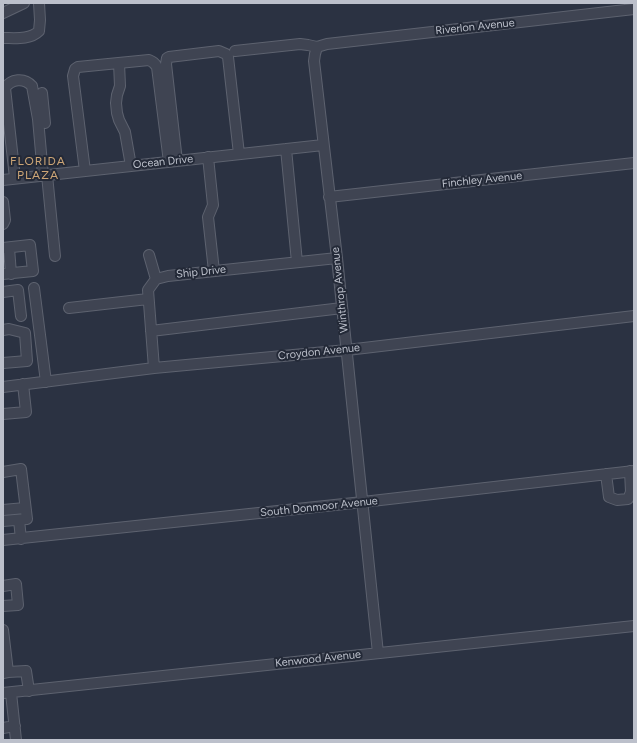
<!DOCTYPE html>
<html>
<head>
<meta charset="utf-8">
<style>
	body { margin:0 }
	#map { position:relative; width:637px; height:743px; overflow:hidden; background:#2b3242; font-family:Figtree,sans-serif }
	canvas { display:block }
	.frame { position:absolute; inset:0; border:4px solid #bcc0cb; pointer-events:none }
</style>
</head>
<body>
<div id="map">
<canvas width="637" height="743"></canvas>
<div class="frame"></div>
</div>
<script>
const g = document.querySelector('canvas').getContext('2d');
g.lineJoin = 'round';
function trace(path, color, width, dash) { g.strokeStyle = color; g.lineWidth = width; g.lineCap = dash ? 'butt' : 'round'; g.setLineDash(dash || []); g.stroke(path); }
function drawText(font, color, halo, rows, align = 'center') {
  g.font = font + ' Figtree,sans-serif'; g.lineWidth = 4; g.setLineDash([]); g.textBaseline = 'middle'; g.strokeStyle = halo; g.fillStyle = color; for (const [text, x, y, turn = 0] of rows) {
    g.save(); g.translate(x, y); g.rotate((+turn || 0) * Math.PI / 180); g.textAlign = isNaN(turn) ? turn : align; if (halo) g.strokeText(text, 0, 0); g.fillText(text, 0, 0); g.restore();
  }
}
const minor = new Path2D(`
	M 3,13 L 24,3
	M 3,38 C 15,38 30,40 39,31 L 40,20 L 39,3
	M 317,47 L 315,54 L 314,61 L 337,258 L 378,653
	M 317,47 L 327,44 L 634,9
	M 235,51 L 300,44 L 308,45 L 317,47
	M 119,63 L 120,86 L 117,95 L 116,103 L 117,113 L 119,120 L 125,132 L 131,166
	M 42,93 L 45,123
	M 286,149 L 297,262
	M 208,157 L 213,205 L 208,217 L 214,271
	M 177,161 L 166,64 L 167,58 L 169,57 L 219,51 L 226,54 L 228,57 L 239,154
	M 85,171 L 73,76 L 75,69 L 78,67 L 149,60 C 153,62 155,63 157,67 L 169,162
	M 47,175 L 55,256
	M 15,178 L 5,88 C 11,79 24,77 32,86 L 38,119 L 43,175
	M 3,180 L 323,145
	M 329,197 L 634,163
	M 3,202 L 5,220 L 3,224
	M 3,248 L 30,245 L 33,271 L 3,274
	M 9,248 L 11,274
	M 149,255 L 156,279
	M 34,288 L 46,382
	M 3,292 L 18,290 L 21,316
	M 69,308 L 148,299
	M 3,330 L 9,329 L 25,333 L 27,361 L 3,363
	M 151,331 L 342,308
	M 154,368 L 148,290 L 156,279 L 168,276 L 337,258
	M 3,387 L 154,368 L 347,350 L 634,316
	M 3,414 L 26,412 L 23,384
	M 3,472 L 21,469 L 27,519 L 3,521
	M 606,474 L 609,497 L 617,500 L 628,499 L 631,492 L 630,471
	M 3,510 L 25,508
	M 19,520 L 21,539
	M 3,540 L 363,502 L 634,471
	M 3,586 L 16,584 L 18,605 L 3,606
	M 3,630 L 8,672 L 3,673
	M 8,672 L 26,671 L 29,691
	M 3,693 L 634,626
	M 11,693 L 16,740
	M 3,728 L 15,726`);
trace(minor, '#5d626f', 12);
trace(minor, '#3f4452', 10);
drawText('11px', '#bcc0cb', '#232937', [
	["Riverlon Avenue",475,27,-6],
	["Ocean Drive",163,162,-6],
	["Finchley Avenue",482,180,-6],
	["Ship Drive",201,272,-6],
	["Winthrop Avenue",340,290,-96],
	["Croydon Avenue",319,352,-6],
	["South Donmoor Avenue",319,507,-6],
	["Kenwood Avenue",318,659,-6]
]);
g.letterSpacing = '1px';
drawText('12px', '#cca576', '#232937', [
	["FLORIDA",38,161],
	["PLAZA",38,175]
]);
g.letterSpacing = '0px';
</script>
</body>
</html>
